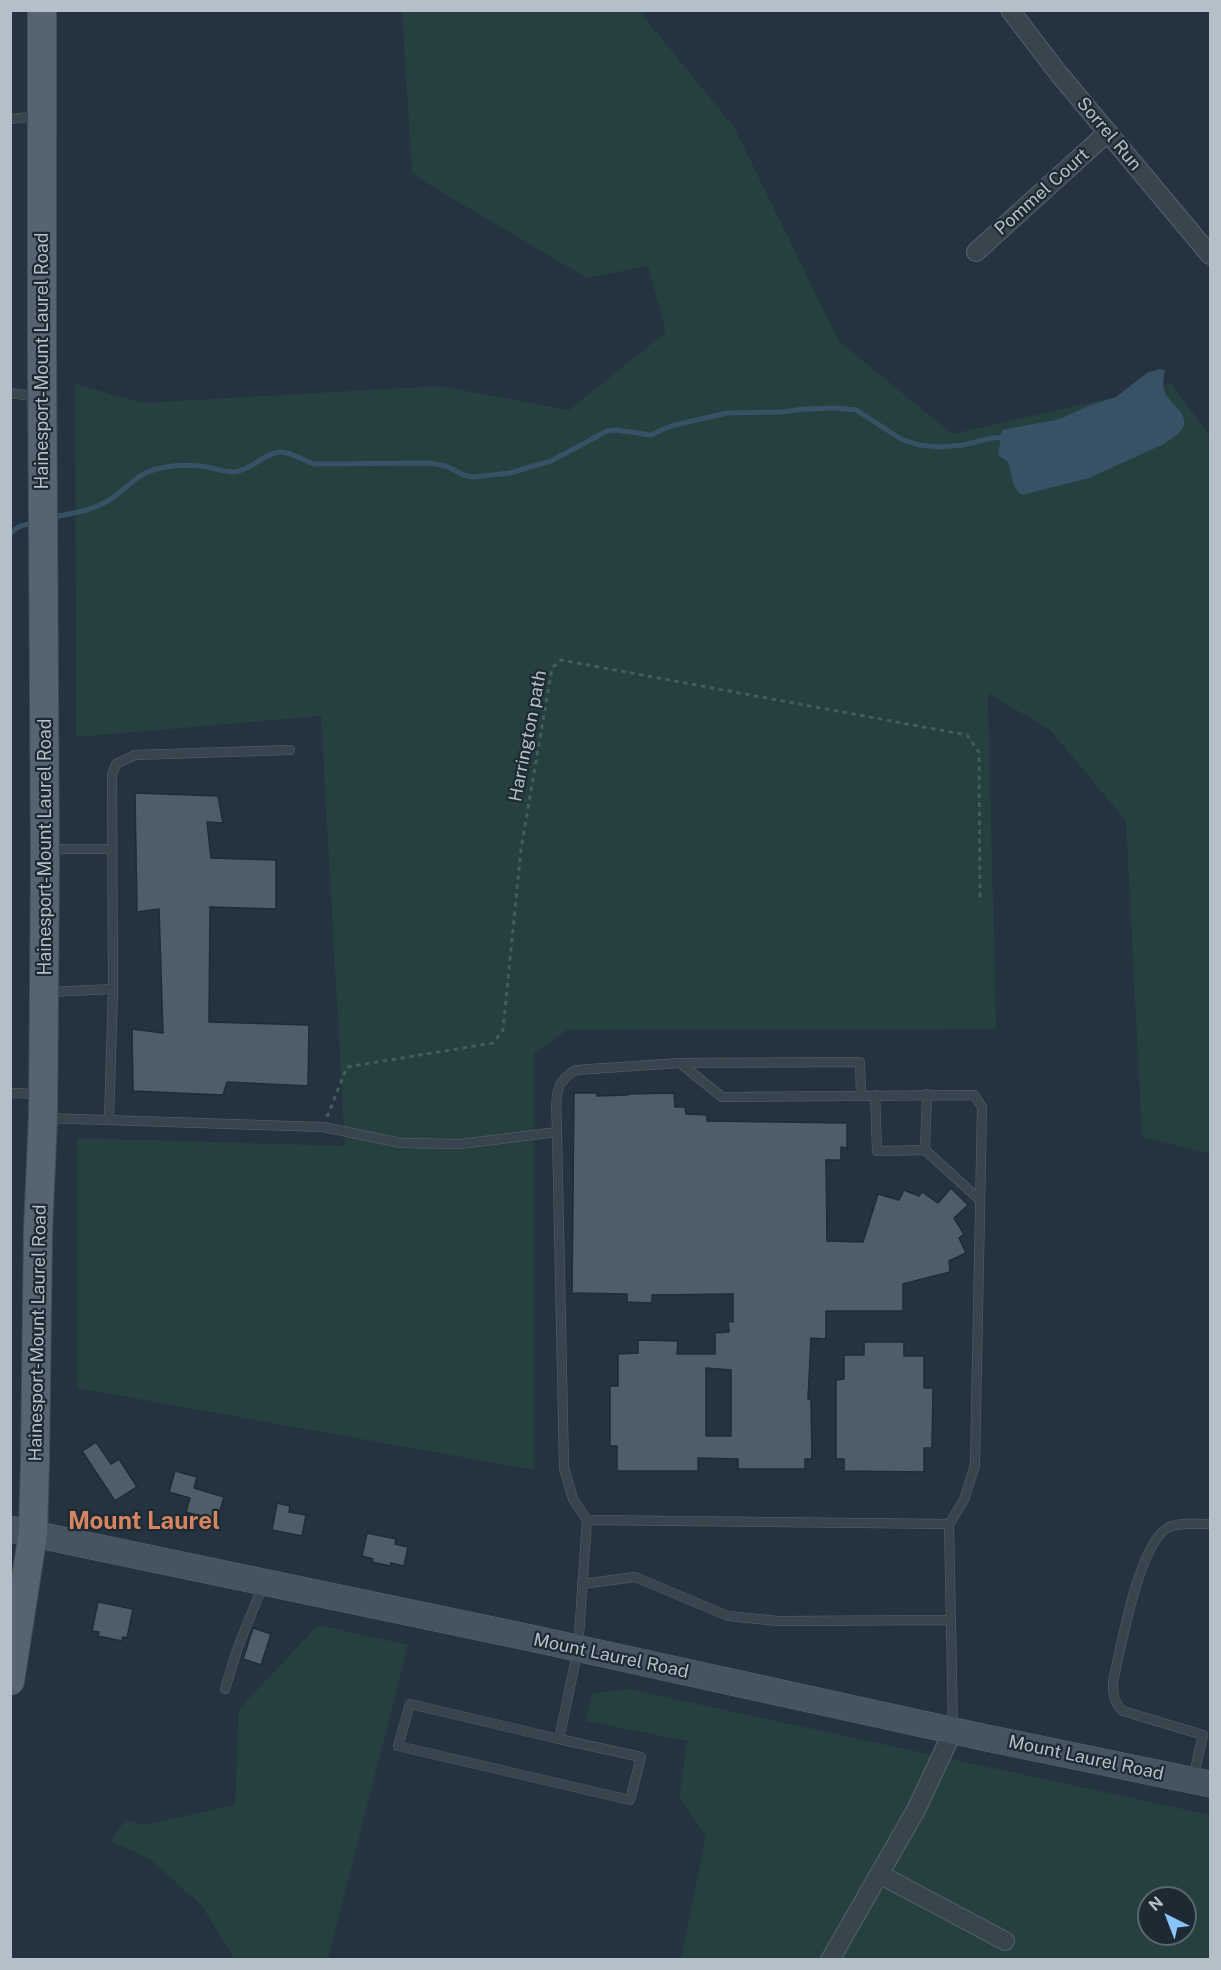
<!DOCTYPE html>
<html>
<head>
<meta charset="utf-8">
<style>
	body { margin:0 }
	#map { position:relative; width:1221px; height:1970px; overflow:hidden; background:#24333f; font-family:"Public Sans",sans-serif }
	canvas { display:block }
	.frame { position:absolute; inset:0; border:12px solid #b4bfca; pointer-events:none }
	.north { position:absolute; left:1137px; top:1886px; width:60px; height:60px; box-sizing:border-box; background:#1d2a34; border:2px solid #596670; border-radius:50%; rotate:318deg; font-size:16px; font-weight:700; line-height:24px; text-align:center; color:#b4bfca }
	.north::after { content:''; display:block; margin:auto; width:21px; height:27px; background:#89c5fa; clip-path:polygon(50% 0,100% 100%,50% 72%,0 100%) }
</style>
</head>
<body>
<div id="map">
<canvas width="1221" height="1970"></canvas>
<div class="frame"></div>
<div class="north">N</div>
</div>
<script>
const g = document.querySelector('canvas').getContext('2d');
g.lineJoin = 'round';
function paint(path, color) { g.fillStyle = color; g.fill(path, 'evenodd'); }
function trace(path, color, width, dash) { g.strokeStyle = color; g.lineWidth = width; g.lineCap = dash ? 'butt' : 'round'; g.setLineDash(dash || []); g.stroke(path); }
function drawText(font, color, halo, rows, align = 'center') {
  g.font = font + ' "Public Sans",sans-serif'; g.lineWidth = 4.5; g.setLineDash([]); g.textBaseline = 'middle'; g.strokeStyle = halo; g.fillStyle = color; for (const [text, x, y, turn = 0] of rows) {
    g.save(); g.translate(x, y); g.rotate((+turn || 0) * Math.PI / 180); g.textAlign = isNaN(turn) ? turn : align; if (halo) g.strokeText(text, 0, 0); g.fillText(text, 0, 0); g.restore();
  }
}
paint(new Path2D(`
	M 402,11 L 639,11 L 734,127 L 839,341 L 952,434 L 1172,384 L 1210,437 L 1210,1154 L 1142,1137 L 1126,821 L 1051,731 L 988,693 L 996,1029 L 567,1030 L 534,1053 L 534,1470 L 77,1388 L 77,1138 L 345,1146 L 321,716 L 76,737 L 75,384 L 143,403 L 439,386 L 569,410 L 666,332 L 648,266 L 587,278 L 433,187 L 412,173 Z
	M 318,1625 L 408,1645 L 328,1959 L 230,1959 L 232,1954 L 201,1905 L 151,1860 L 111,1841 L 125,1820 L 144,1825 L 235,1805 L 239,1709 Z
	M 628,1689 L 1210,1815 L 1210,1959 L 681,1959 L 706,1835 L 679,1798 L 687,1741 L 586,1721 L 592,1694 ZM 1149,1898 L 1185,1898 L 1185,1934 L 1149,1934 Z`), '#26403f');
paint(new Path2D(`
	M 1159,369 L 1165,370 C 1164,376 1162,386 1165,393 C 1172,406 1186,410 1184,426 L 1179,433 L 1164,444 L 1089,478 L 1022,495 C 1011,487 1012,474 1008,462 L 998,455 L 1002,430 L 1060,419 L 1088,406 L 1116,397 L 1147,373 Z`), '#375266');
trace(new Path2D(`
	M 51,518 C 73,512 86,513 108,501 C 123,493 135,475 153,470 C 170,465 189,464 207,467 C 216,469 225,472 234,472 C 252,470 264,453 280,452 C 289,451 304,461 314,464 L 429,463 L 446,466 L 464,475 L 473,477 L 510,473 L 551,461 L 607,431 L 616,430 L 651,435 L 671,426 L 727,413 L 782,412 L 805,409 L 835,408 L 856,410 L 901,439 L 919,445 L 940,447 L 963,445 L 992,438 L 1007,437
	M 10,533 L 20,526 L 33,523`), '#375266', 5);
const building = new Path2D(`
	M 135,793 L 218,796 L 223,823 L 207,822 L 211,858 L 276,860 L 276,909 L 210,907 L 209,1022 L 309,1025 L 308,1086 L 227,1082 L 223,1095 L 133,1091 L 132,1029 L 163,1033 L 159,909 L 137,912 Z
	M 574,1093 L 597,1093 L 597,1096 L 628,1095 L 628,1094 L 674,1093 L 675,1107 L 685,1107 L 686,1114 L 707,1115 L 707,1121 L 847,1123 L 847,1148 L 841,1147 L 841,1160 L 826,1160 L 827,1241 L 863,1242 L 878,1194 L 899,1200 L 904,1190 L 919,1196 L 922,1192 L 938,1203 L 951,1188 L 968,1205 L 954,1218 L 964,1234 L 959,1238 L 966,1253 L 949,1261 L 950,1272 L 903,1284 L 903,1311 L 826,1311 L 826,1339 L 811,1338 L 808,1399 L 811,1399 L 812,1459 L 805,1459 L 805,1469 L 738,1469 L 738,1459 L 698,1458 L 698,1471 L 617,1471 L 617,1446 L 610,1446 L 610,1386 L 618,1386 L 618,1354 L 638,1353 L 638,1340 L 678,1341 L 677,1354 L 715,1354 L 715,1333 L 729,1332 L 728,1321 L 733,1322 L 733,1294 L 652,1295 L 652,1303 L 627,1302 L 627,1294 L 572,1293 ZM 706,1368 L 731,1370 L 731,1436 L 706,1436 Z
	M 864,1342 L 904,1342 L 904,1356 L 924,1356 L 924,1388 L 933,1388 L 932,1448 L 924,1448 L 924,1472 L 844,1471 L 844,1459 L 836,1459 L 836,1380 L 844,1379 L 844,1355 L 864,1355 Z
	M 96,1442 L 111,1464 L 119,1459 L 137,1487 L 115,1501 L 82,1451 Z
	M 175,1471 L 197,1477 L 194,1488 L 224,1497 L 217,1521 L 186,1512 L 190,1498 L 169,1492 Z
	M 277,1503 L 290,1506 L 289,1512 L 306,1515 L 302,1536 L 272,1530 Z
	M 367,1533 L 396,1539 L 395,1544 L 408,1547 L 404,1566 L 391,1563 L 390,1566 L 372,1562 L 373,1559 L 362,1556 Z
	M 98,1602 L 133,1609 L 127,1638 L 123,1637 L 122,1641 L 98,1636 L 99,1632 L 92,1631 Z
	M 253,1628 L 271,1634 L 261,1665 L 243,1659 Z`);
paint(building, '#4d5d6a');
trace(building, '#1f2c36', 1.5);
const lane = new Path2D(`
	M 10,119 L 39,116
	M 10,393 L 40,397
	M 49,849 L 112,849
	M 47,992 L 113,989
	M 680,1063 L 860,1062 L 861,1095
	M 10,1093 L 40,1094
	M 927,1094 L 925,1150 L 980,1200
	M 875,1095 L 877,1151 L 925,1150
	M 45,1118 L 323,1127 L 401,1143 L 460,1144 L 557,1132 L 564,1468 L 573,1499 L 587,1520 L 949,1524 L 953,1728
	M 109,1119 L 113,989 L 112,775 L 116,764 L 135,755 L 290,750
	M 557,1132 C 557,1106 550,1083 576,1070 L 680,1063 L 722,1097 L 974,1095 L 982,1107 L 975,1465 L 964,1500 L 949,1524
	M 582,1584 L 635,1577 L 728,1616 L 778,1621 L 951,1620
	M 225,1689 L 238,1647 L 263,1585
	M 559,1739 L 410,1704 L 398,1746 L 630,1800 L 641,1757 L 559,1739 L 578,1649 L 587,1520
	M 1193,1778 L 1203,1735 L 1123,1711 C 1113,1702 1113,1694 1113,1681 C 1121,1648 1139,1541 1169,1527 C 1182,1522 1197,1524 1210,1524`);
const street = new Path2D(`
	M 1010,10 L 1059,74 L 1210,255
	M 976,252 L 1108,132
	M 879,1874 L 1005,1941
	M 830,1960 L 916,1810 L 953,1731`);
const secondary = new Path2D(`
	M 10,1529 L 531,1638 L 982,1737 L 1210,1784`);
const primary = new Path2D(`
	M 10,1681 L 33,1533 L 35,1460 L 38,1231 L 43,1117 L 45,863 L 42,355 L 42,10`);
trace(lane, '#56626d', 10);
trace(street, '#56626d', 20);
trace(secondary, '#56626d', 27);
trace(primary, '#414e58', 30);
trace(new Path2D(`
	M 327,1117 L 347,1067 L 493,1043 L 503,1030 L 521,849 L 552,668 L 561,660 L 967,735 L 979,752 L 980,902`), '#445c5b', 3, [4.5, 4.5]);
trace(lane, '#38454f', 9);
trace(street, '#38454f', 18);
trace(secondary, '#465462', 26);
trace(primary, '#56646f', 28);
drawText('18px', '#b4bfca', '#1d2a34', [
	["Sorrel Run",1109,134,50],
	["Pommel Court",1042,192,-42],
	["Hainesport-Mount Laurel Road",42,361,-90],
	["Harrington path",528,736,-79],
	["Hainesport-Mount Laurel Road",45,847,-90],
	["Hainesport-Mount Laurel Road",38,1333,-89],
	["Mount Laurel Road",611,1656,12],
	["Mount Laurel Road",1086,1758,12]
]);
drawText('bold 24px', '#d78461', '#1d2a34', [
	["Mount Laurel",144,1522]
]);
</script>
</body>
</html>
